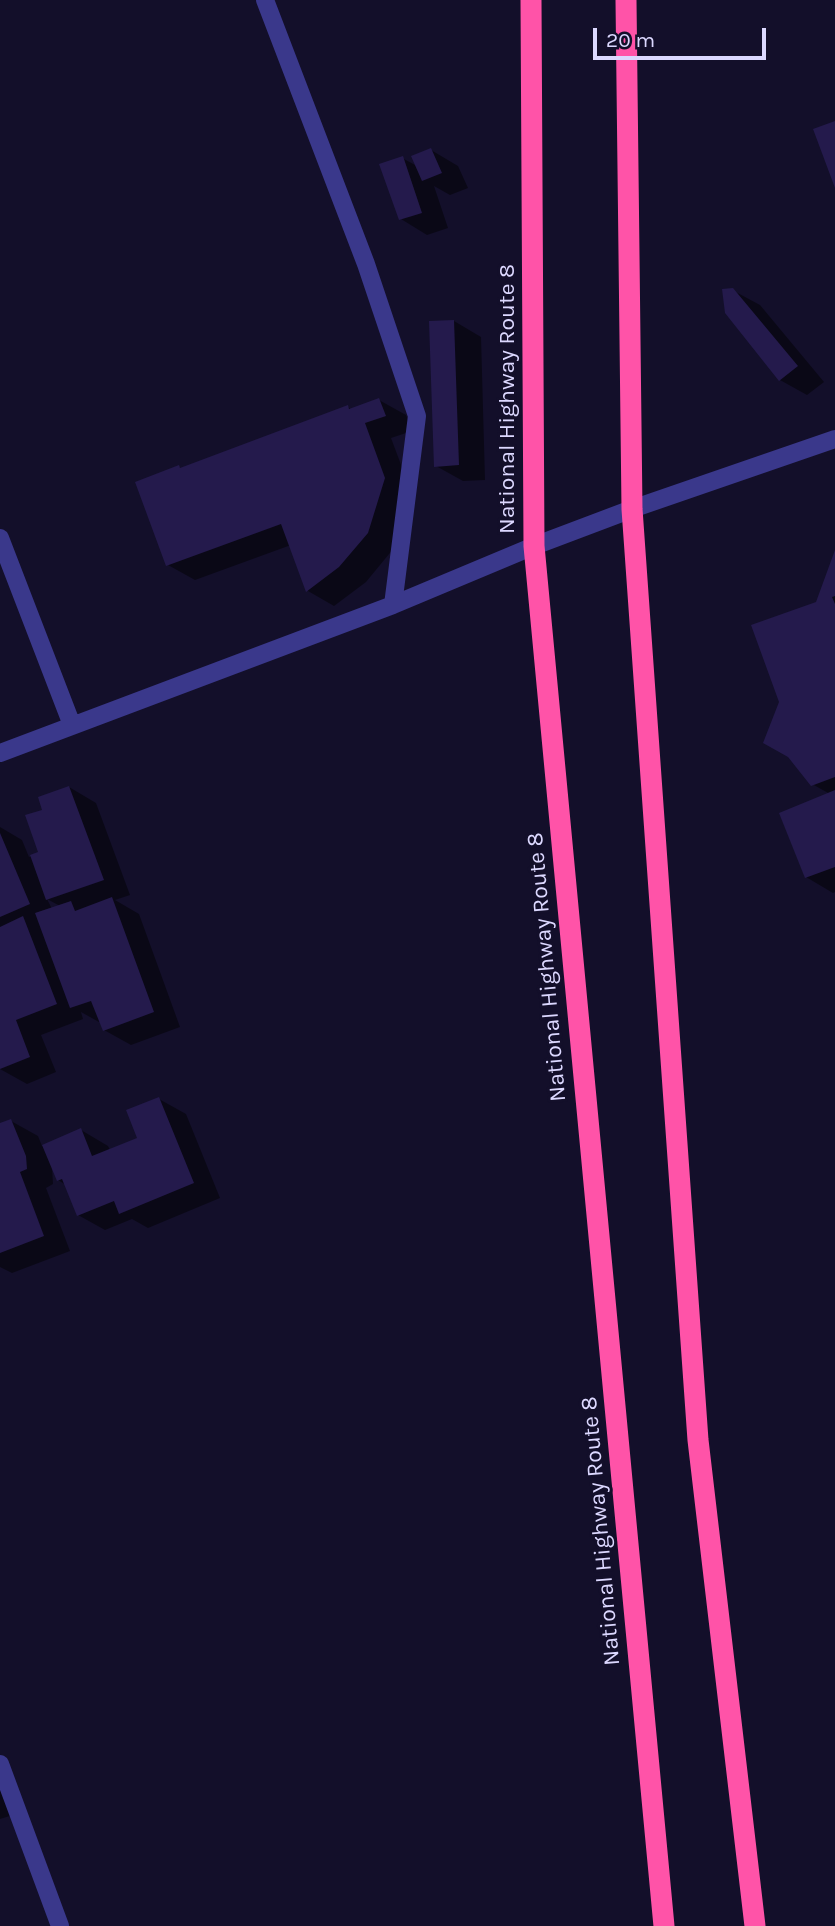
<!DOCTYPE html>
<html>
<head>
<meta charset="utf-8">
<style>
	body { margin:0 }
	#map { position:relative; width:835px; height:1926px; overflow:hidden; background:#130f2a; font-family:Karla,sans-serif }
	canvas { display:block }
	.scale { position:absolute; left:593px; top:28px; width:173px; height:32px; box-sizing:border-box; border:4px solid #dcd8ff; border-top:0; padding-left:9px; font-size:21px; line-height:24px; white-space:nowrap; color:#dcd8ff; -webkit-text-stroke:5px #130f2a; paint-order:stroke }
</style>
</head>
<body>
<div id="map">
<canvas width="835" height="1926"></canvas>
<div class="scale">20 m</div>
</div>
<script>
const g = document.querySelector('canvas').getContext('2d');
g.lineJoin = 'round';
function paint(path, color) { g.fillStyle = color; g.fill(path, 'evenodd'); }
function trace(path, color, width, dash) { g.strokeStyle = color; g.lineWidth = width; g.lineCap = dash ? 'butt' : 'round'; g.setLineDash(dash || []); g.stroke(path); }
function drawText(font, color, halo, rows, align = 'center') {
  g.font = font + ' Karla,sans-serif'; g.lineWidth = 6; g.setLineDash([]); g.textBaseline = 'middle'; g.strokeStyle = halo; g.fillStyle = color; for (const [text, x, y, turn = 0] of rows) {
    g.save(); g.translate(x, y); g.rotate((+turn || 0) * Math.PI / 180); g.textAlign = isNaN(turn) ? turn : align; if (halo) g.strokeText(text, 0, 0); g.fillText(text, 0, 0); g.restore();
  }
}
paint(new Path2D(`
	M 431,150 L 458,166 L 468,188 L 450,195 L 434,186 L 448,228 L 427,235 L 401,219 L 402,158 L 417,166 Z
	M 732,290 L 760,305 L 824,382 L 807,395 L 780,380 Z
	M 454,321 L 481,337 L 485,480 L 463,481 L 436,466 Z
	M 379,400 L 406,415 L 412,431 L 391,438 L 412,494 L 394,548 L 366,582 L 334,606 L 308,591 L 291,545 L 195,580 L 168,565 L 179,467 L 182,469 L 348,407 L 352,410 Z
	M 835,554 L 835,892 L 833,893 L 806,877 L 830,794 L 812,784 L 818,603 Z
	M 69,787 L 96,803 L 130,895 L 115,900 L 139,914 L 180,1027 L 131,1045 L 104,1030 L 101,1022 L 99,1022 L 81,1012 L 83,1019 L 41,1035 L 56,1072 L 27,1084 L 0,1069 L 0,827 L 22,840 L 29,857 L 40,853 L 44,811 ZM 47,899 L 60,906 L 52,909 Z
	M 159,1099 L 186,1114 L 220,1198 L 148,1228 L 132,1219 L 105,1230 L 78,1215 L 66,1185 L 58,1180 L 52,1167 L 53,1184 L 46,1188 L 70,1251 L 12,1273 L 0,1267 L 0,1125 L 11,1121 L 38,1136 L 42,1146 L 81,1130 L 108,1146 L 110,1150 L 140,1138 Z
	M 0,1780 L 13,1815 L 0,1819 Z`), '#0007');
paint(new Path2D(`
	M 835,121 L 835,188 L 813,129 Z
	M 431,148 L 442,173 L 422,181 L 411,156 Z
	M 403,156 L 422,213 L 399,220 L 379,164 Z
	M 733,288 L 798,366 L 779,381 L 725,313 L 722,289 Z
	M 454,320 L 459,465 L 434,467 L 429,321 Z
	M 379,398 L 386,416 L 365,423 L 385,478 L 368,533 L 339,567 L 306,592 L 281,524 L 166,566 L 135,482 L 179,465 L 180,468 L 348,405 L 349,409 Z
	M 835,550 L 835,596 L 832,597 L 835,604 L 835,777 L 811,786 L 788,757 L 763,743 L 779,702 L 751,625 L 816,602 Z
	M 69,786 L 104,880 L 46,900 L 30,855 L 38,852 L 25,815 L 42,810 L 38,797 Z
	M 835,790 L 835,867 L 805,878 L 779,813 Z
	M 0,833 L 30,904 L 0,917 Z
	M 112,897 L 154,1012 L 103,1031 L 91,1001 L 70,1008 L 35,913 L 71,901 L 75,911 Z
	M 23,916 L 57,1004 L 16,1020 L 30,1057 L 0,1069 L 0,927 Z
	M 159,1097 L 194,1183 L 119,1214 L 114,1201 L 77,1216 L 62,1179 L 57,1181 L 42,1145 L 81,1128 L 92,1156 L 137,1138 L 126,1110 Z
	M 11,1119 L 26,1156 L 27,1169 L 20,1172 L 44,1236 L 0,1253 L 0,1123 Z`), '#241a4c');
trace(new Path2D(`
	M 265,0 L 366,264 L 417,416 L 393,605
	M 0,538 L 72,725
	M 0,753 L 393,605 L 534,546 L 632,509 L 835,439
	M 0,1764 L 60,1926`), '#3a388b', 18);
trace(new Path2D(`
	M 531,0 L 534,546 L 664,1926
	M 626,0 L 632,509 L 698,1440 L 755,1926`), '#ff53a8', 21);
drawText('23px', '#dcd8ff', '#130f2a', [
	["National Highway Route 8",507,399,-90],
	["National Highway Route 8",547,967,-95],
	["National Highway Route 8",601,1531,-95]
]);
</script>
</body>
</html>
